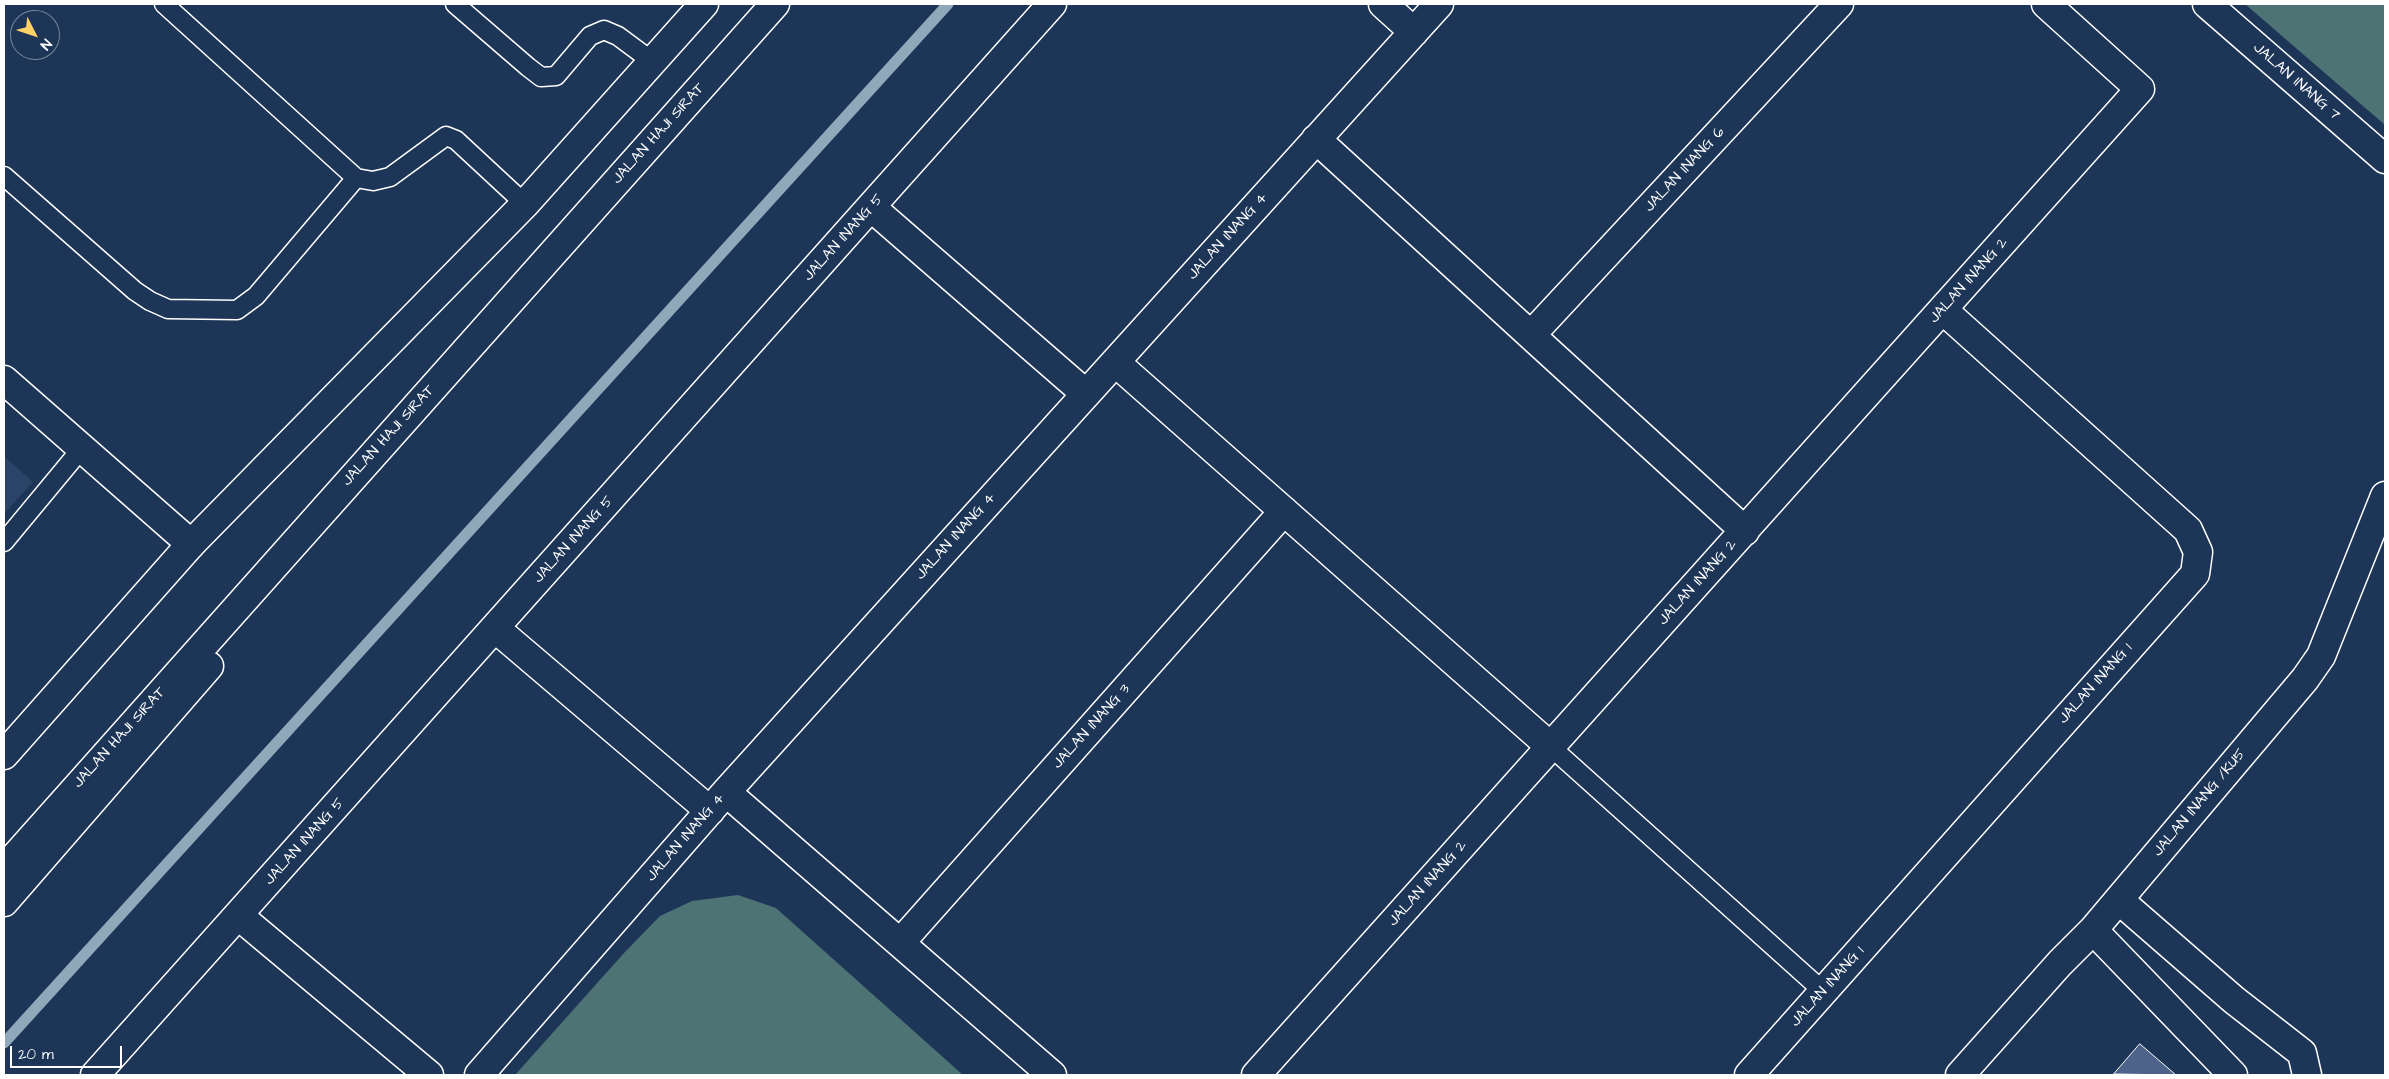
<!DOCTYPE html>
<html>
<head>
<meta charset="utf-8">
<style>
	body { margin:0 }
	#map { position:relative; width:2389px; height:1079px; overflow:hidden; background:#1d3557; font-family:"Architects Daughter",sans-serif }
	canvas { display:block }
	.frame { position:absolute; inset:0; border:5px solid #fff; pointer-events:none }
	.north { position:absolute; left:10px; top:10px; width:50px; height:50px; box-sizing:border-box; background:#1d3557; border:1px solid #77869a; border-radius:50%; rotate:131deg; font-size:14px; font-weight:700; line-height:20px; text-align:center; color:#fff }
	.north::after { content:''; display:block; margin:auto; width:18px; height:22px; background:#ffd166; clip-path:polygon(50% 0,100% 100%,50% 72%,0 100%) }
	.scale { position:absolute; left:10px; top:1046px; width:112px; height:22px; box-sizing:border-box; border:2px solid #fff; border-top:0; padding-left:6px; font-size:15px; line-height:18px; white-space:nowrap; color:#fff; -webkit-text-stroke:4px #1d3557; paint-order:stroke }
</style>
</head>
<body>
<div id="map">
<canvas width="2389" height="1079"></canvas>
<div class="frame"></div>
<div class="north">N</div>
<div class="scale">20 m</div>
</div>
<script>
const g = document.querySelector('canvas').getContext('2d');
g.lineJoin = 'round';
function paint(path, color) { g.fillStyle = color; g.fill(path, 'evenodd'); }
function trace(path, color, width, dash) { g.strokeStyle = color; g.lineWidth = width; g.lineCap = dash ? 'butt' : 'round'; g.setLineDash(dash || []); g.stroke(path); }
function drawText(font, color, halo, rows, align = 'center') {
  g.font = font + ' "Architects Daughter",sans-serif'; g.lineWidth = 5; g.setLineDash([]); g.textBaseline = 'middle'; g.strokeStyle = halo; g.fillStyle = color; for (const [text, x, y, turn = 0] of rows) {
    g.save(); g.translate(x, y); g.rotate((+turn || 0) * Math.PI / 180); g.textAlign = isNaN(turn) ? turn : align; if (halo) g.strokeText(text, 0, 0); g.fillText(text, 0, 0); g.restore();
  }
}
paint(new Path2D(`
	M 4,456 L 33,482 L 4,514 Z`), '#2b4366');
paint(new Path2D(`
	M 2245,4 L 2385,4 L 2385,125 Z
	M 738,895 L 776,908 L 963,1075 L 515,1075 L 624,953 L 660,916 L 692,901 Z`), '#4d7375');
trace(new Path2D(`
	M 4,1043 L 948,4`), '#8fa9bb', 11);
const building = new Path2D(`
	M 2140,1044 L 2176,1075 L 2114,1074 Z`);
paint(building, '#4d6389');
trace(building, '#fff', 1);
const lane = new Path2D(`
	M 164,4 L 356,178 L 373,181 L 390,177 L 446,136 L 456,140 L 525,204
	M 455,4 L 528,67 L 541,77 L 556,76 L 590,36 L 604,30 L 618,36 L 653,62
	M 4,176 L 135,291 L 150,301 L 168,309 L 237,310 L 256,296 L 356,178
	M 4,542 L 82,448
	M 1551,747 L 1824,992`);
const street = new Path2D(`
	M 1383,4 L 1414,32
	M 2207,4 L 2385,159
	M 1316,139 L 1745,531
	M 871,207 L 1086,394
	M 1531,335 L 1839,4
	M 1115,362 L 1551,747
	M 4,380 L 191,544
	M 495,628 L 710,811
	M 726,792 L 1052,1075
	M 2119,900 L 2234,1000 L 2302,1053 L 2307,1075
	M 239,916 L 429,1075
	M 2093,930 L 2233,1075
	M 900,943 L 1284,511
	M 95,1075 L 1052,4
	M 479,1075 L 726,792 L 1439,4
	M 1256,1075 L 2140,89 L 2046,4
	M 1749,1075 L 2195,574 L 2198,552 L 2188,530 L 1943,310
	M 1960,1075 L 2060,963 L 2093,930 L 2305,679 L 2321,656 L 2385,496`);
const secondary = new Path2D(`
	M 4,755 L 191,544 L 525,204 L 704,4
	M 4,869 L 775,4
	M 4,902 L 209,666`);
trace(lane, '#fff', 21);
trace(street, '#fff', 31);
trace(secondary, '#fff', 31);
trace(lane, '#1d3557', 18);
trace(street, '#1d3557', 28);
trace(secondary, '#1d3557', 28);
drawText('15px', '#fff', '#1d3557', [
	["JALAN INANG 7",2296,82,41],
	["JALAN HAJI SIRAT",659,134,-48],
	["JALAN INANG 6",1685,170,-47],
	["JALAN INANG 4",1228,237,-48],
	["JALAN INANG 5",844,238,-48],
	["JALAN INANG 2",1969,281,-48],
	["JALAN HAJI SIRAT",389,436,-48],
	["JALAN INANG 4",956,537,-48],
	["JALAN INANG 5",574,540,-48],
	["JALAN INANG 2",1698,583,-48],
	["JALAN INANG 1",2096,684,-48],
	["JALAN INANG 3",1092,727,-48],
	["JALAN HAJI SIRAT",120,738,-48],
	["JALAN INANG /KU5",2200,803,-50],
	["JALAN INANG 4",686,838,-49],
	["JALAN INANG 5",305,842,-48],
	["JALAN INANG 2",1428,884,-48],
	["JALAN INANG 1",1828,987,-48]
]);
</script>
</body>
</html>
